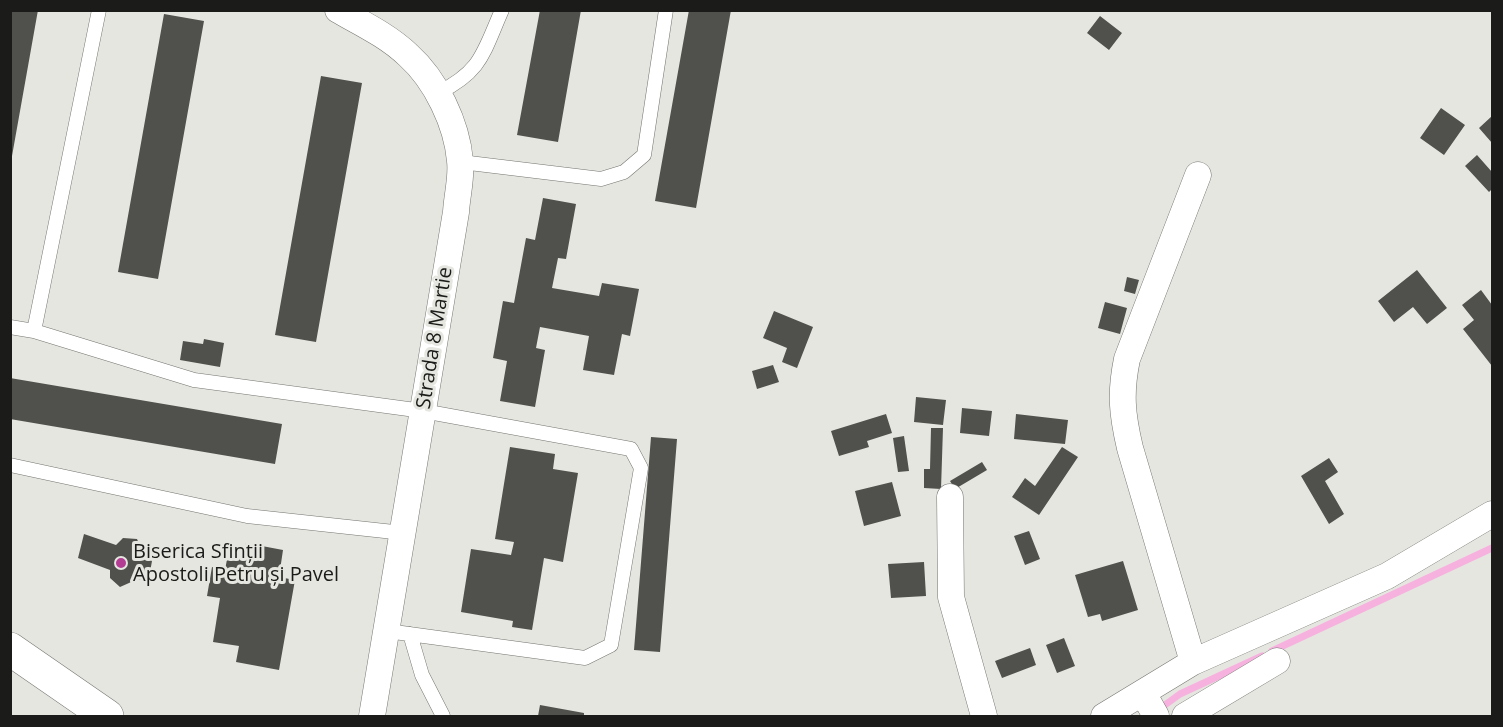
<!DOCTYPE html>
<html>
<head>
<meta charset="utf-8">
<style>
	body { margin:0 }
	#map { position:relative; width:1503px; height:727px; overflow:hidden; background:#e6e6e1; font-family:"Open Sans",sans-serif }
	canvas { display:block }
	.frame { position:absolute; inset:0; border:12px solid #1b1b19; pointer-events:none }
</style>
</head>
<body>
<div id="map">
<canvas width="1503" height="727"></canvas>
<div class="frame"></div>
</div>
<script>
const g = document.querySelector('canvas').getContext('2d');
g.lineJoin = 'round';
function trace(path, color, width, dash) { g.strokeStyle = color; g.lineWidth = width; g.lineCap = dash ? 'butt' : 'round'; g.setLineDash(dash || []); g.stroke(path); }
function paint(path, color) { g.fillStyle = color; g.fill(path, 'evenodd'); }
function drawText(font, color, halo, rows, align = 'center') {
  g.font = font + ' "Open Sans",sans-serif'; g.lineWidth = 6; g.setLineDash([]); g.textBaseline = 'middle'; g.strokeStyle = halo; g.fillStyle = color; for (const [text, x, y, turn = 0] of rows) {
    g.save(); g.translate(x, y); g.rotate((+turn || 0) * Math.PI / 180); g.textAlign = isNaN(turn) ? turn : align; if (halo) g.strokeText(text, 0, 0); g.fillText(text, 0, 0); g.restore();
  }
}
trace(new Path2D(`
	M 1272,651 L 1492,548
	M 1158,710 L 1180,694 L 1262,656`), '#f6b1de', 7);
paint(new Path2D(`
	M 10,10 L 38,10 L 12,156 L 10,156 Z
	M 540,10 L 581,10 L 558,142 L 517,135 Z
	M 689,10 L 731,10 L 696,208 L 655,201 Z
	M 164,14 L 204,21 L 158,279 L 118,272 Z
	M 1100,16 L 1122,33 L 1109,50 L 1087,33 Z
	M 321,76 L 362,83 L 316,342 L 275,335 Z
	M 1441,108 L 1465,125 L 1444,155 L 1420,138 Z
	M 1492,116 L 1492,143 L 1479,128 Z
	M 1477,155 L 1492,172 L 1492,189 L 1489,192 L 1465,166 Z
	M 543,198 L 576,204 L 566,259 L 558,258 L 552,288 L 599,296 L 602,283 L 639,289 L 630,336 L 622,334 L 614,375 L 583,370 L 589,336 L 540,327 L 536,348 L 545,350 L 535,407 L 500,401 L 507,361 L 493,358 L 503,301 L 514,303 L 526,238 L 535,240 Z
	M 1417,270 L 1447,308 L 1427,324 L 1413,307 L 1394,322 L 1378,301 Z
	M 1127,277 L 1139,280 L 1135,294 L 1124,291 Z
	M 1481,290 L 1492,305 L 1492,366 L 1463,329 L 1474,320 L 1462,305 Z
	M 1105,302 L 1127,308 L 1120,334 L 1098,328 Z
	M 774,311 L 813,327 L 797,368 L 782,362 L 787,348 L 763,338 Z
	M 204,339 L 224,343 L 220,367 L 180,360 L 183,341 L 203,344 Z
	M 773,365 L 779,382 L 757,389 L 752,371 Z
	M 10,378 L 282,424 L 275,464 L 10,419 Z
	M 916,397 L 946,400 L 943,425 L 914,422 Z
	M 962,408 L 992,411 L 989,436 L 960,433 Z
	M 886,414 L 892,433 L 867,441 L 869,447 L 839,456 L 831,431 Z
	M 1016,414 L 1068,420 L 1065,444 L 1014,439 Z
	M 931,428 L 943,428 L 941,489 L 924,488 L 924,469 L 930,469 Z
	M 904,436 L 909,471 L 898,472 L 893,438 Z
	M 651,437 L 677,439 L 660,652 L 634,650 Z
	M 510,447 L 555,454 L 553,469 L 578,473 L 563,562 L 544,558 L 532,630 L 512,627 L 513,621 L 461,612 L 471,549 L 511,555 L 514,542 L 495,539 Z
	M 1062,447 L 1078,457 L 1039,515 L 1012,497 L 1025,478 L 1035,486 Z
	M 1329,458 L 1338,472 L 1325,481 L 1344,514 L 1329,524 L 1301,476 Z
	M 982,462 L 987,470 L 955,489 L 950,481 Z
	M 892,482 L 901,516 L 864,526 L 855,491 Z
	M 1029,531 L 1040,559 L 1025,565 L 1014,536 Z
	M 84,534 L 116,545 L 123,538 L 137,539 L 143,553 L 152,561 L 150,572 L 142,580 L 138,579 L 120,587 L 110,578 L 110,570 L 78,558 Z
	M 246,543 L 283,550 L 279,577 L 295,580 L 279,670 L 236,662 L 239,646 L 213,642 L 220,598 L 207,596 L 212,567 L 225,570 L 228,554 L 244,557 Z
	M 1123,561 L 1138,610 L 1102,621 L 1100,614 L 1088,617 L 1075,575 Z
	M 924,562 L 926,596 L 891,598 L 888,564 Z
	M 1064,638 L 1075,666 L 1057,673 L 1046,645 Z
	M 1030,648 L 1036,665 L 1002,678 L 995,661 Z
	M 540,705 L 584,713 L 584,716 L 538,716 Z`), '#50504c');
const service = new Path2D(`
	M 438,93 C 482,71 483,53 502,10
	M 461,162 L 601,179 L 624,172 L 644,155 L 666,10
	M 10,327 L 34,331 L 194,380 L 423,411 L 631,449 L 641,468 L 611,645 L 585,658 L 387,631
	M 34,331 L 99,10
	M 10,465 L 247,516 L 403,533
	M 410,634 L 422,675 L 443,716`);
const minor = new Path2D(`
	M 338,10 C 363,24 388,36 408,55 C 436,80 457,124 460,161 C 462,177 457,195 456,212 L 372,716
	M 950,497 L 951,597 L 984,716
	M 1193,662 L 1130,448 C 1122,414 1120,393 1127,359 L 1198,175
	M 1143,693 L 1156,716
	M 1104,716 L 1193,662 L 1387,576 L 1492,514
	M 1185,716 L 1277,661`);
const secondary = new Path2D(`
	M 10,649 L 107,716`);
trace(service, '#747470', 15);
trace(minor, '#747470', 27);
trace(secondary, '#747470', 34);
trace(service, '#fff', 14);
trace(minor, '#fff', 26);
trace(secondary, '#fff', 33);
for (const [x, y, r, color] of [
	[121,563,6,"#b33d93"]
]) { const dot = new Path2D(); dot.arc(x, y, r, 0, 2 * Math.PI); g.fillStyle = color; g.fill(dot); trace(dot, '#e6e6e1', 2); }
drawText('20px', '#1b1b19', '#e6e6e1', [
	["Strada 8 Martie",435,338,-81]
]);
drawText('20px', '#1b1b19', '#e6e6e1', [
	["Biserica Sfinții",133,552],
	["Apostoli Petru și Pavel",133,575]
], 'left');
</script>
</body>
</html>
